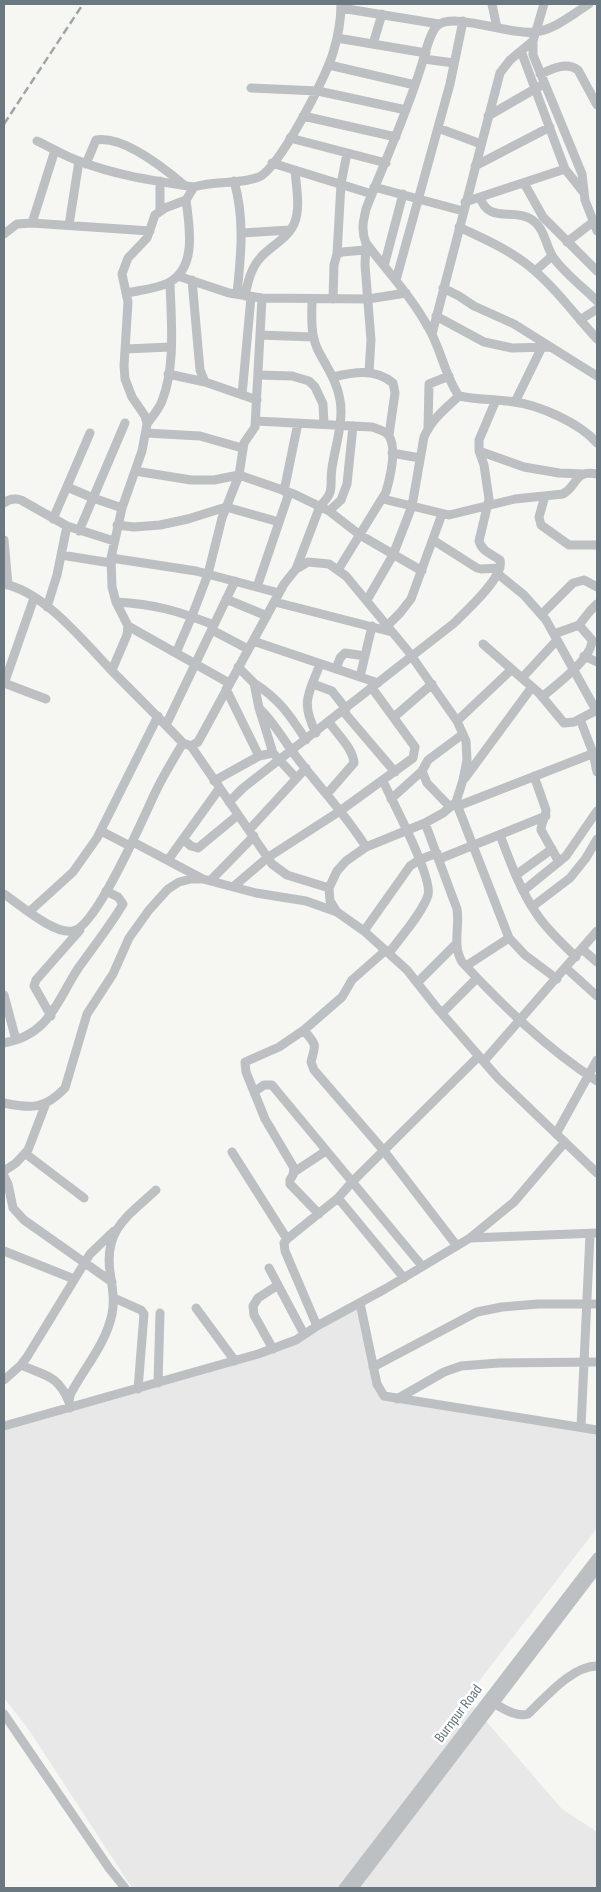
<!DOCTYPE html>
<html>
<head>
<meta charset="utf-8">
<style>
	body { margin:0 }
	#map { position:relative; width:601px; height:1892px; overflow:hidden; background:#f6f6f3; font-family:"Sofia Sans Condensed",sans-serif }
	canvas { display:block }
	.frame { position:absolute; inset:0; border:5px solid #697881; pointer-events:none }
</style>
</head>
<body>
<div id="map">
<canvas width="601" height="1892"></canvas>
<div class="frame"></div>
</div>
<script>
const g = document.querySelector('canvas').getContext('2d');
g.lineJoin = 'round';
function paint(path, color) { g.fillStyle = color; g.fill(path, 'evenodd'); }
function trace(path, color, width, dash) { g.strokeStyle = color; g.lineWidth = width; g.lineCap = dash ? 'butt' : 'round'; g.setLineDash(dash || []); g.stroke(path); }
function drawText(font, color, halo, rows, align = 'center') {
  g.font = font + ' "Sofia Sans Condensed",sans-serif'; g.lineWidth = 5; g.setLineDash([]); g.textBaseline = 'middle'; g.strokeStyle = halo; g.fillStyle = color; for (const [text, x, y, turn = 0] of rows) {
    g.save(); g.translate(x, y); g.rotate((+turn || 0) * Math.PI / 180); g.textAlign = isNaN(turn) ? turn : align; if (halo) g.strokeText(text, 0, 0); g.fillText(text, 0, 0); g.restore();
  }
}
paint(new Path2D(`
	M 363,1299 L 381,1394 L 597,1426 L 597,1528 L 466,1698 L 562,1809 L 597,1832 L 597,1888 L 132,1888 L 29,1730 L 4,1698 L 4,1429 L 289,1347 Z`), '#e7e8e7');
trace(new Path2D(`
	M 492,4 L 497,28
	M 544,4 L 533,41 L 533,55 L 582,174 L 585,200 L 597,231
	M 589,4 C 573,14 554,30 535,32 C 512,36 455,12 438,25 C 429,32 424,59 420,70 C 405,118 384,163 366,209 C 363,222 361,231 366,243 C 387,271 411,296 428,327 C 441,348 445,377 459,396 C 477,400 496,399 514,402 C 539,405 580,423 597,443
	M 341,8 L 439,24
	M 337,38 L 426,53
	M 373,44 L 382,14
	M 521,51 L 565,169 L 584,193
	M 424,59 L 454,63
	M 329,65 L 415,85
	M 540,74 C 553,69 566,61 578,70 L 597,105
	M 251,88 L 318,91 L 406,110
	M 303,116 L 396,137
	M 488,116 L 540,86
	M 438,128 L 481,144
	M 290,138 L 386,163
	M 37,141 C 52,148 66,157 82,162 C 118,176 157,181 194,187
	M 272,163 L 372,194
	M 86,164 L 96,140 C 123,135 164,168 184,185
	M 475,166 L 550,127
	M 234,181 C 245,219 241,255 237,294
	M 524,183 L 543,217 L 597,271
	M 374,187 L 463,211
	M 480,197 C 488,223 511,209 529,218 C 545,226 545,245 553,257 C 565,274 583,287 597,301
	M 465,202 L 565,169
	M 160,210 L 160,181
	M 32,223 L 55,150
	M 69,225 L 79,161
	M 459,227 C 484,239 508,249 529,266 C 555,287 575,315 597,339
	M 242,233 L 290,230
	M 4,234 L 17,224 L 32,223 L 150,231
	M 567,242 L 593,222
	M 366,243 L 365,265 L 371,340 L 369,372
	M 337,254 L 341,184 L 347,153
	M 384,266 L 403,194
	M 535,271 L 552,256
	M 178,276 L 229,293 L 262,298 L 368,299 L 406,293
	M 192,280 L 200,370 L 205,382 L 257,400
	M 396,280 L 450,84 L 463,21
	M 443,288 L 459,296 L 474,306 L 514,324 L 597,376
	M 127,293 C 141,290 155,289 168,283 C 198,268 189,225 186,200
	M 245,296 C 248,281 251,268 261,257 C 271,246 288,238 294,224 C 301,209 296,186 295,170
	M 333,299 L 334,265 L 337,254 L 342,252 L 365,250
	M 436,316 L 484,342 L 512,348 L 550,347
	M 580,320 L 597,309
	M 432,334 L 500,73 L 510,60 L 533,41
	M 260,335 L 313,337
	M 125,349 L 171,347
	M 168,374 L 205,382
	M 258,375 L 292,376 L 309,381 L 315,387 L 323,404 L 324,424
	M 333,377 C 354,372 375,368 393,383 L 395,393 L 389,435
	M 242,395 L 251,297
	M 515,402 L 542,347
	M 256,421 L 372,427 C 378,429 386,431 389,436 C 397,449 390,478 386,492 L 338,570
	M 147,424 C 152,417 159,409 162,401 C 176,366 171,319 170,282
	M 428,427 L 429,384 L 449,376
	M 146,433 L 200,436 L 242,448
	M 479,451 L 524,467 L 559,473 L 583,474
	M 392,453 L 420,458
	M 135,471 L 191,480 L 214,480 L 239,475 L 294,494 L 329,511 L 360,535 L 422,571
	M 67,487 L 93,498 L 122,508
	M 284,491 L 298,423
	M 545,496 L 539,517 L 541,525 L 569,545 L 597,545
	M 383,499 L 449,515 L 515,499 L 563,494 C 579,485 573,470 597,474
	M 4,503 C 9,499 14,498 21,500 L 67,526 L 114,541
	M 329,511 L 341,500 L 347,484 L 353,426
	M 53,519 L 90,433
	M 117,525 L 134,527 L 160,525 L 188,519 L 226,507 L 279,522
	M 79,531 L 125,423
	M 4,540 L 8,585
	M 433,540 L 477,568 L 481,569 L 500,568
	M 61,555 L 111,563
	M 111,558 L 196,571 L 279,593
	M 296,569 L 320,506 C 336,490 329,488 332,468 C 335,447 344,421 340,400 C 337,380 325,365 317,348 C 310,332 312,315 312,299
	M 498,574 L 524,595 L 546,620 L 597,712
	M 4,584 C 45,592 85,643 113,672 C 137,696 160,719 183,743 L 191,746 L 198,742 L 284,584 L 296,569 L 308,562 L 329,564 L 346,576 L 408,651 L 457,721 L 466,741 L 467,760 L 463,780 L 456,802 L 443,813 L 425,823 L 366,847 L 346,861 L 337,871 L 329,888 L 330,901 L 337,912 L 364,931 L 407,970 L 437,1008 L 498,1078 L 597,1173
	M 257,587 L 289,493
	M 226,599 L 267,616
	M 367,600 L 393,555 L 412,506 L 424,437 C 432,419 445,409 459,396
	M 116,602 C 155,604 178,611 214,625
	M 275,602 L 392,632
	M 47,607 L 57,575 L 67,526
	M 542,614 L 573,583 L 584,580 L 597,587
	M 388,625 L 400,613 L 411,599 L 442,514
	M 128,626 L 229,683
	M 212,630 L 248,649
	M 554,634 L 579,625 L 590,611 L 597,604
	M 253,641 L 378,683
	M 483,644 L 539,693 L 564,723 L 574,722 L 597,710
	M 176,653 L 192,616 L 208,574 L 222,518 L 239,475 L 244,443 L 255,427 L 262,298
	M 584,656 L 597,662
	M 238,667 L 254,683 L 259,708 L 273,753
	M 336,669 L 340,658 L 345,653 L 365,656
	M 112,670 L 127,635 L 128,626 L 116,602 L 112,587 L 111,558 L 122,508 L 142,451 L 147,424 L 145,416 L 132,397 L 125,379 L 124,366 L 128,302 L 122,274 L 128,258 L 147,238 L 155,215 L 165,208 L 186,200 L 194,187 C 215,180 239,185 259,177 C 280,167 326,77 333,53 C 338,37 341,20 341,4
	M 360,677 L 372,626
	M 522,678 L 557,640
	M 4,683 L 46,699
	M 254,683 C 279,699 290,715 306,740
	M 4,684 L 34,598
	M 313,684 L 332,691 L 346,709
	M 226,689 L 259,756
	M 542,697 C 556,685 592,659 592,640 L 579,625
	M 259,708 C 273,721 281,736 292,751 C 316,784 345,813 366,847
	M 343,711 L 395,772
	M 394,717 L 432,684
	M 580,719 L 593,753 L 597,772
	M 457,721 L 511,670
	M 166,725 L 235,581
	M 316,733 C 300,701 309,694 320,664
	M 191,746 L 272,864 L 287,875 L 329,888
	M 534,776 L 546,810 C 546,817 541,823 541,830 L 559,862
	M 465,778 L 532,687
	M 214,781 L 259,756 L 273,753 L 296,778
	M 383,781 C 392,801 433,877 428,895 C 423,912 400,938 389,953
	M 327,794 L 354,763 C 353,748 337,734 329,722
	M 391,799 L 422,771
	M 229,802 L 243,788 L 453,624 C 465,612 505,577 500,560 C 492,554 482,552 479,541 L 489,499 L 484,465 L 479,451 L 479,440 L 496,400
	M 456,802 L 509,938 L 525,955 L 557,979
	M 458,806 L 597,752
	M 450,807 L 427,783 L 422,771 L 428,760 L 463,734
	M 425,823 L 457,909 C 460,927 452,945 462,962 C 503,1006 546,1048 597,1081
	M 249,830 L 306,768
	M 101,831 L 130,846
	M 500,835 C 510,861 520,890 536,913 C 547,930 562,943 576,957
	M 183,839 L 191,846 L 198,848 L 238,815
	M 133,842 L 201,878
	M 439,859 L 546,816
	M 168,860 L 219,789
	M 516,875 L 552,849
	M 211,880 L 254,836
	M 233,887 L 267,858 L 340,811 L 413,758 L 415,747 L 372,688
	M 523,891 L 566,856 L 597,811
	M 4,894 C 19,904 54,935 73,931 C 97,926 143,818 155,793 C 163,776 173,760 183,743
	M 532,907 L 570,878 L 586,858 L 597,839
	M 29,912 L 73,872 L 97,838 L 158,716
	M 364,931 L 410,866 L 419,860 L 437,853
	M 582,949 L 597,962
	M 466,966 L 509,938
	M 566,968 L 597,996
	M 418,982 L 456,944
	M 4,995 L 16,1040
	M 442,1013 L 477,978
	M 51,1016 L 34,986 L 36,980 L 80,930
	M 304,1030 C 317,1047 316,1042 311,1062 L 314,1070 L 384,1151 L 457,1246
	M 4,1043 C 50,1035 57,1000 79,967 C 94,946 110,926 123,904 L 118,897 L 106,891
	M 484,1061 L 597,931
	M 254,1092 L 264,1085 L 272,1085 L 422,1266
	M 4,1103 C 32,1109 45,1109 65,1088 L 87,1014 L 113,974 L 129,938 L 149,910 L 168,889 L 179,882 L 191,879 L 203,879 L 256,893 L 306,901 L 337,912
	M 556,1134 L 597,1060
	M 232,1152 L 287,1239
	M 26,1154 L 84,1198
	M 4,1171 L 16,1163 L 28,1150 L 46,1103
	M 294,1172 L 326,1151
	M 4,1176 L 8,1184 L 13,1208 L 24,1220 L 112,1282
	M 338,1198 L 404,1278
	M 319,1214 L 290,1184 L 290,1180 L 293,1175 L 294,1168 L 265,1119 L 246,1072 L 245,1062 L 279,1047 L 304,1030 L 342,997 L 352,980 L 386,950
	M 470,1238 L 597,1233
	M 4,1251 L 74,1279
	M 269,1268 L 304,1334
	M 114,1298 L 141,1310 L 144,1314 L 138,1389
	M 360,1303 L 377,1384 L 384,1396 L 597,1430
	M 196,1308 L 235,1361
	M 317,1326 L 285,1251 L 284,1243 L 287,1239 L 338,1198 L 352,1182 L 479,1056
	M 273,1349 L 254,1315 L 253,1306 L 258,1298 L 278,1285
	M 21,1365 C 46,1376 58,1375 69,1402
	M 373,1367 L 477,1312 L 502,1307 L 538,1304 L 597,1304
	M 4,1380 L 21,1365 L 27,1357 L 90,1254 L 114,1231
	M 158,1383 L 160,1313
	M 397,1399 L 444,1372 L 461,1366 L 499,1363 L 597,1362
	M 70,1408 L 69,1402 L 70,1395 C 84,1368 106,1344 112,1314 C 115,1299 112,1286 110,1272 C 104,1229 128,1216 156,1190
	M 4,1426 L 258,1354 L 296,1340 L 317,1326 L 385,1289 L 470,1238 L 514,1202 L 565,1142
	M 581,1427 L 590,1234
	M 495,1704 C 506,1710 516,1717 528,1714 C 546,1697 572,1666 597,1666
	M 4,1714 L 109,1868 L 125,1888
	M 343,1888 L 597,1557
	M 354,1888 L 597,1569`), '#bcc0c3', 9);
trace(new Path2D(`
	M 4,124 L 83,4`), '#9ea5a9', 2.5, [8, 4]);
drawText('15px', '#697881', '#fff', [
	["Burnpur Road",459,1714,-53]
]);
</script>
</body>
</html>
